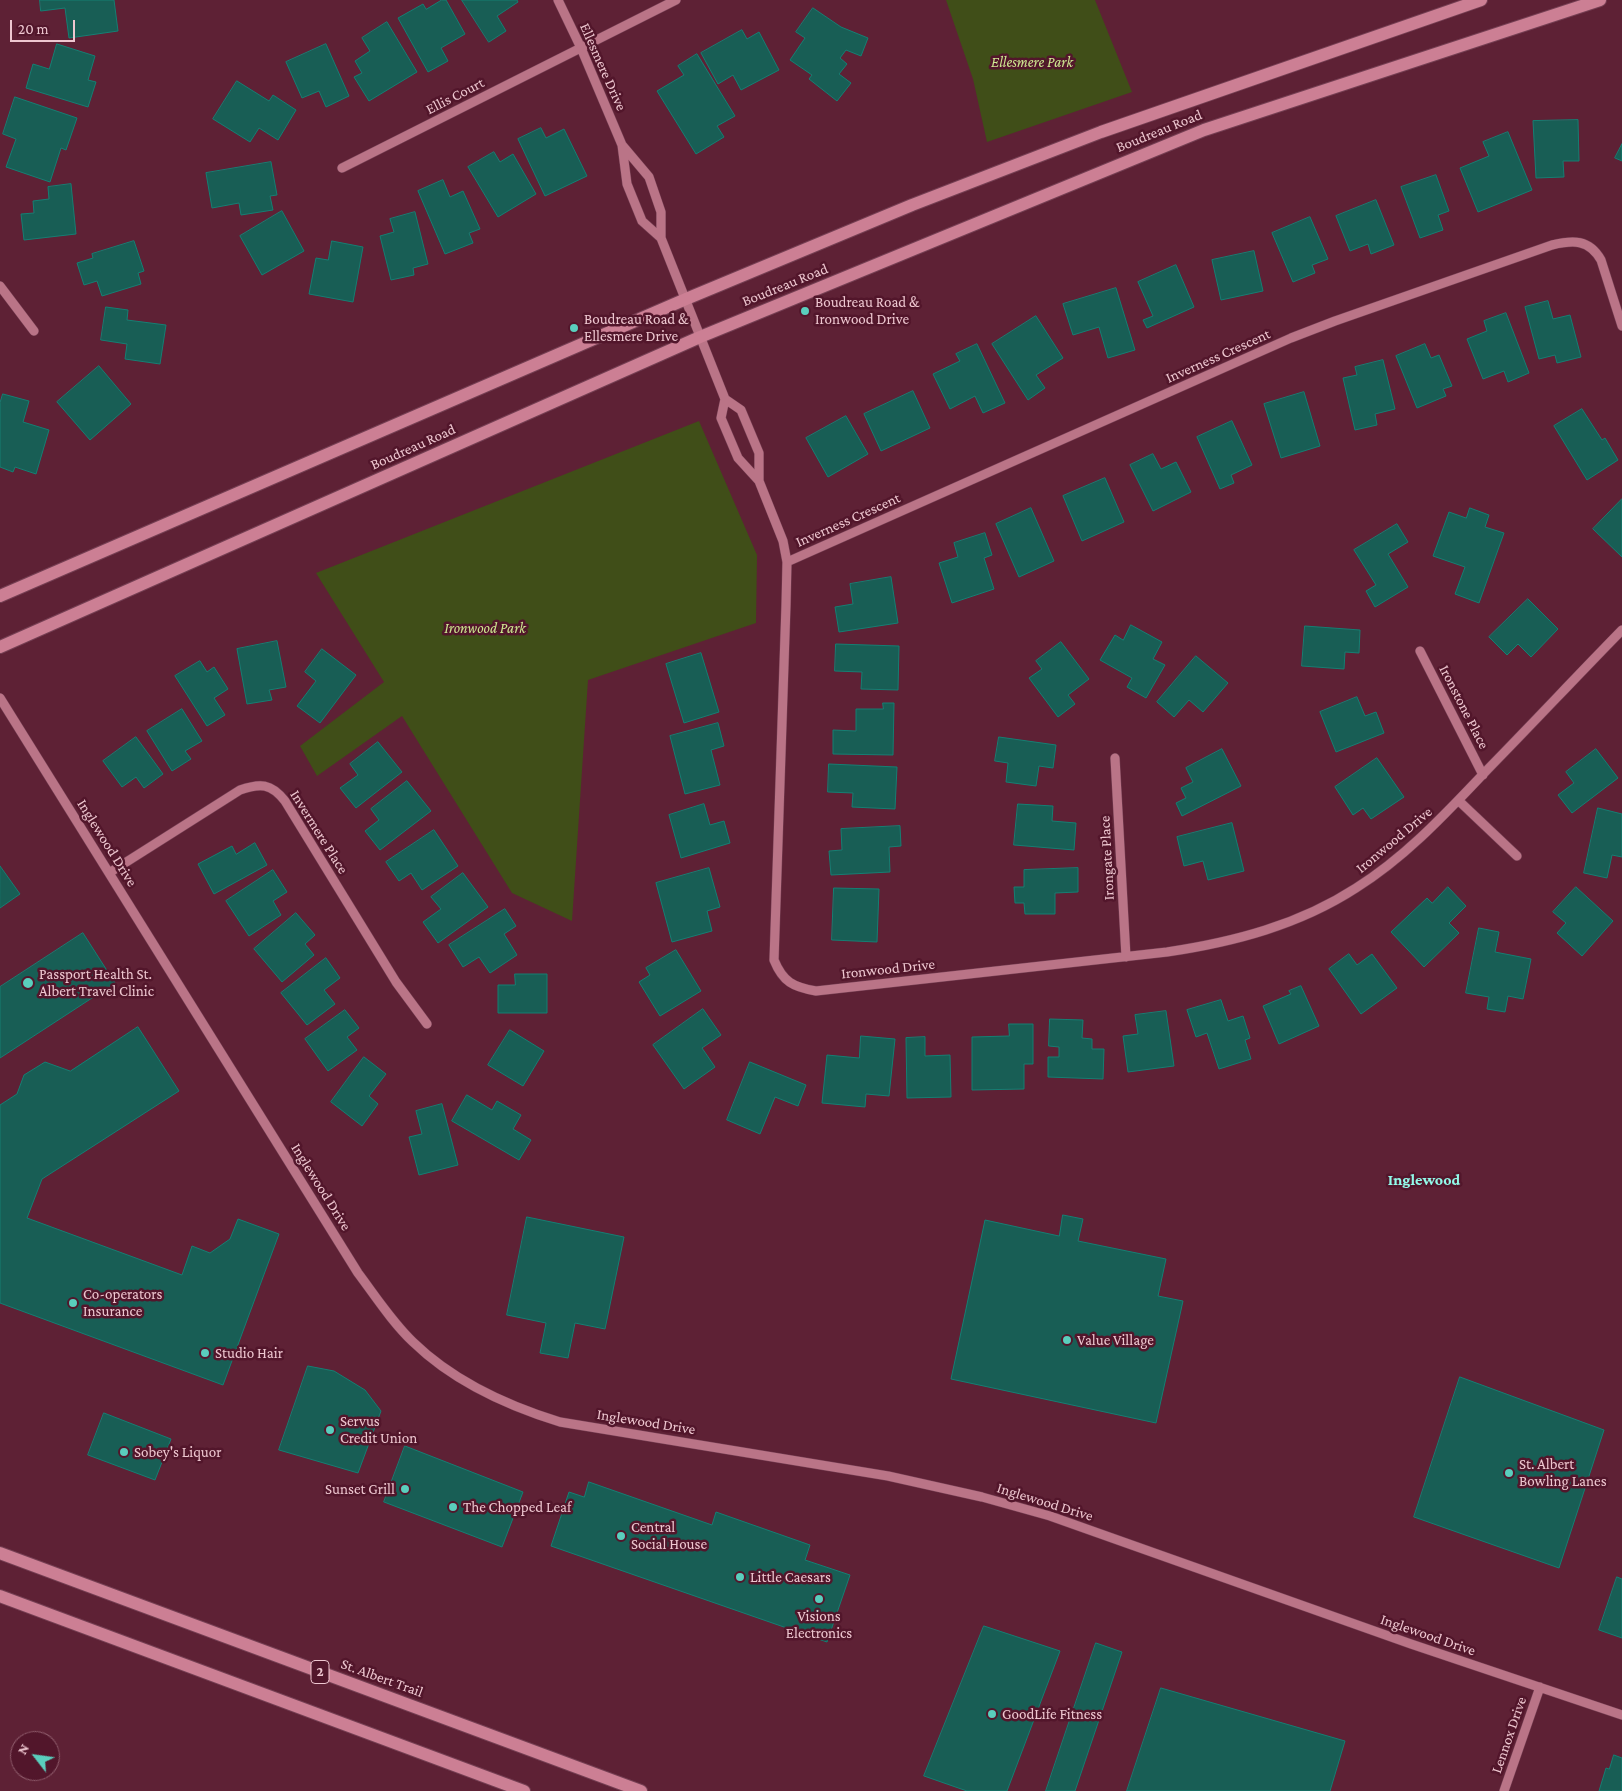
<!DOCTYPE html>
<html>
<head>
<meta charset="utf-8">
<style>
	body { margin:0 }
	#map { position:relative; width:1622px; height:1791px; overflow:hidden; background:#5e2135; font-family:"Crimson Pro",serif }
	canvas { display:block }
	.north { position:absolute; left:10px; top:1731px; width:50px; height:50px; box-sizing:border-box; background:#52162b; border:1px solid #905d6d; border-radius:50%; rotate:300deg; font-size:14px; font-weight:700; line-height:20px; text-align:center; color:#eec7d0 }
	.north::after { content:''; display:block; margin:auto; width:18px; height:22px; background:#5acebd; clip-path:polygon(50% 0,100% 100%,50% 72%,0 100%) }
	.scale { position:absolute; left:10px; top:20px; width:65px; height:22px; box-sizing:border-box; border:2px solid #eec7d0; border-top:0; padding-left:6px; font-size:15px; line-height:18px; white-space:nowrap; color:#eec7d0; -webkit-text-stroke:4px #52162b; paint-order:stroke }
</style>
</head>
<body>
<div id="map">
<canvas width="1622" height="1791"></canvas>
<div class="north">N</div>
<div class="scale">20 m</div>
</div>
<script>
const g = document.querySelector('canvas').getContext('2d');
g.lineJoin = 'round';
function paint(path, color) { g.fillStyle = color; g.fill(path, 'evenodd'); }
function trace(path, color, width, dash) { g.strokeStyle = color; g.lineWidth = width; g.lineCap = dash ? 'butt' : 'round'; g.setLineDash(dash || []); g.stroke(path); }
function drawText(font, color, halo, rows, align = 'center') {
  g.font = font + ' "Crimson Pro",serif'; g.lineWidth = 5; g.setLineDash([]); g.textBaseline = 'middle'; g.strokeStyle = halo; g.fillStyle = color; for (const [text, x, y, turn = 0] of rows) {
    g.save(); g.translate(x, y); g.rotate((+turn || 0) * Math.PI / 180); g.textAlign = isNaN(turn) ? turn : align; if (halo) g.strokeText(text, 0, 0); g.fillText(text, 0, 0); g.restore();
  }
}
paint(new Path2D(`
	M 946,0 L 1095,0 L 1132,92 L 987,142 L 973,79 Z
	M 699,421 L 757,555 L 756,623 L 588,680 L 572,921 L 512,893 L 402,716 L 317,776 L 300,746 L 384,682 L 316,573 Z`), '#404e18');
const building = new Path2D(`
	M 40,0 L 114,0 L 118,31 L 69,38 L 65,8 L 41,11 Z
	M 442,0 L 446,0 L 465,34 L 441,48 L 448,61 L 428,72 L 398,18 L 423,4 L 426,9 Z
	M 462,0 L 517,0 L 518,2 L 497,16 L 506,31 L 489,42 Z
	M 813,8 L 841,27 L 868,38 L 861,56 L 846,50 L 840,58 L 847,64 L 839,74 L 851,83 L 837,101 L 809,79 L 812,75 L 790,60 L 805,38 L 796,32 Z
	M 387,22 L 417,72 L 369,101 L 354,77 L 362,73 L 355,61 L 370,51 L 362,38 Z
	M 742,30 L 747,39 L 759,32 L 779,70 L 741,90 L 733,75 L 718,84 L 701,53 Z
	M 57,44 L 95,56 L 88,80 L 96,82 L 88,107 L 26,88 L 33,64 L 49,69 Z
	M 326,44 L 349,96 L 326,107 L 319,91 L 302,98 L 286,62 Z
	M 697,54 L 735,116 L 717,126 L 724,137 L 696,154 L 657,91 L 684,75 L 678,66 Z
	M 237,81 L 269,101 L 273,95 L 296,110 L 278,140 L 259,128 L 250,142 L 213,119 Z
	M 15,97 L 77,118 L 66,150 L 61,148 L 50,182 L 6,167 L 16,139 L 3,134 Z
	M 1578,120 L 1579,161 L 1563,161 L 1564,177 L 1536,178 L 1533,121 Z
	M 541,128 L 546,138 L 564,129 L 587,176 L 545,196 L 518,139 Z
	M 1508,132 L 1532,190 L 1478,212 L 1460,168 L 1489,156 L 1483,142 Z
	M 1622,144 L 1622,161 L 1615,158 Z
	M 494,152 L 500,162 L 513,154 L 536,194 L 498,217 L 468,167 Z
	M 271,162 L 277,195 L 270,196 L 273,210 L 241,215 L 239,203 L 212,208 L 206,173 Z
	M 1436,175 L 1449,211 L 1438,215 L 1443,230 L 1420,238 L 1401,187 Z
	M 443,180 L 450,197 L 463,191 L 480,229 L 469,233 L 473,243 L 445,254 L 418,191 Z
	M 71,184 L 76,234 L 24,240 L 21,214 L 34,213 L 33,201 L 49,199 L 48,187 Z
	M 1376,200 L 1394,245 L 1371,254 L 1368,244 L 1350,251 L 1336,216 Z
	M 282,211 L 304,251 L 262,275 L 240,236 Z
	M 415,212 L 428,264 L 413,268 L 414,275 L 391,280 L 380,236 L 394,232 L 390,219 Z
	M 1310,217 L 1328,259 L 1312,265 L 1315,273 L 1293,282 L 1272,233 Z
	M 134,241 L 144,271 L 138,273 L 141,284 L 102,296 L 97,281 L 84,285 L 77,263 L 93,258 L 92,254 Z
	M 332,241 L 363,247 L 353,302 L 309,294 L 316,258 L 328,260 Z
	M 1254,251 L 1263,291 L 1221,300 L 1212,260 Z
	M 1176,265 L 1194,307 L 1147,328 L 1143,320 L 1153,316 L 1138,282 Z
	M 1116,288 L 1135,350 L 1108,358 L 1099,327 L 1073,335 L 1063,304 Z
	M 1548,301 L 1553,319 L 1570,315 L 1581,357 L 1557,363 L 1555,355 L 1539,359 L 1525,307 Z
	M 106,307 L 128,310 L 127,320 L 166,325 L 160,364 L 125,359 L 127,344 L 101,340 Z
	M 1506,313 L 1529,373 L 1508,382 L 1504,371 L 1483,379 L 1467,339 L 1487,331 L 1484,321 Z
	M 1036,316 L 1063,358 L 1036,375 L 1045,388 L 1028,400 L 992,344 Z
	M 977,344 L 1005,403 L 983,413 L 975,396 L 950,409 L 933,374 L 960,361 L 956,354 Z
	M 1425,344 L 1431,358 L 1439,355 L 1452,386 L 1443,389 L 1446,396 L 1417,408 L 1396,356 Z
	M 1383,360 L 1395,409 L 1375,414 L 1377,425 L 1355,430 L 1343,378 L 1357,375 L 1355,367 Z
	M 99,366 L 131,404 L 90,440 L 57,402 Z
	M 913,391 L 930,428 L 881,451 L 864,414 Z
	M 1304,392 L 1320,446 L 1281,458 L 1264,404 Z
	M 3,394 L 29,401 L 23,422 L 49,430 L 36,474 L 15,467 L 13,472 L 0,467 L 0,403 Z
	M 1582,409 L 1602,440 L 1605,438 L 1618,460 L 1587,480 L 1554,426 Z
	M 846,416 L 868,454 L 828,477 L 806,438 Z
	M 1232,421 L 1252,465 L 1231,475 L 1234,483 L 1220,489 L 1197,437 Z
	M 1153,454 L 1161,469 L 1176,462 L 1191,492 L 1153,511 L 1130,465 Z
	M 1105,478 L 1124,522 L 1082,541 L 1063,496 Z
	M 1622,499 L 1622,557 L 1593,529 Z
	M 1031,508 L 1054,561 L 1019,577 L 996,524 Z
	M 1470,508 L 1489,515 L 1485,527 L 1504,533 L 1479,603 L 1455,594 L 1465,567 L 1433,556 L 1449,512 L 1466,518 Z
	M 1397,524 L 1408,542 L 1388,554 L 1408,587 L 1375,607 L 1366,591 L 1376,585 L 1354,550 Z
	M 985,533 L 992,555 L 984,558 L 994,589 L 952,603 L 939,563 L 958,557 L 954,543 Z
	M 891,577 L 898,623 L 839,632 L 835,607 L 853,604 L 850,584 Z
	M 1528,599 L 1558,629 L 1531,657 L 1518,644 L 1507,655 L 1489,637 Z
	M 1131,625 L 1162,642 L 1153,659 L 1165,665 L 1146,698 L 1127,687 L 1132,678 L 1100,660 L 1115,635 L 1123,640 Z
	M 1305,626 L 1360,630 L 1359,653 L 1345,652 L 1344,669 L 1302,666 Z
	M 277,641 L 286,687 L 269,690 L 272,700 L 247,704 L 237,649 Z
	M 1061,642 L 1089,679 L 1068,695 L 1075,704 L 1058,717 L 1029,678 L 1042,669 L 1036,661 Z
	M 836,644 L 899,646 L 898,690 L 861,689 L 862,672 L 835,671 Z
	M 322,649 L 356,675 L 320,723 L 297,706 L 316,681 L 305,672 Z
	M 701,653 L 719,712 L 684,723 L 666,664 Z
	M 1196,656 L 1228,683 L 1203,712 L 1189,700 L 1174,717 L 1157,702 Z
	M 200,661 L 207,672 L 214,667 L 228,689 L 214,698 L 225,715 L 207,726 L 175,676 Z
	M 1357,697 L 1365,716 L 1376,712 L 1384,733 L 1336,752 L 1320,712 Z
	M 883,703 L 894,703 L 893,755 L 833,754 L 833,730 L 856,731 L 856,709 L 883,709 Z
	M 182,709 L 202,741 L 185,751 L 191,759 L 172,771 L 147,731 Z
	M 718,723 L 724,746 L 711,750 L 720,785 L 685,794 L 670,736 Z
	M 136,737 L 163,774 L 144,788 L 136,777 L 122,787 L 103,761 Z
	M 999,737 L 1056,745 L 1053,768 L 1039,766 L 1036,786 L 1006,782 L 1008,763 L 995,761 Z
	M 378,742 L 402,772 L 356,808 L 340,788 L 358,775 L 350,764 Z
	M 1222,749 L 1241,786 L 1182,816 L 1176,803 L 1186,798 L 1181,788 L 1193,782 L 1186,768 Z
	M 1596,749 L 1618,778 L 1572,813 L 1558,795 L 1574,783 L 1566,772 Z
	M 1377,758 L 1404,797 L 1371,819 L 1363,808 L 1353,815 L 1335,787 Z
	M 829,764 L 897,767 L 895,809 L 852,807 L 853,793 L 828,792 Z
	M 407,781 L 431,811 L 380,850 L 365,831 L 379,820 L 371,809 Z
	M 704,804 L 710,825 L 724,821 L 730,843 L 681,858 L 669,815 Z
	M 1018,804 L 1053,806 L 1052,821 L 1076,823 L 1074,850 L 1014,845 Z
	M 1598,808 L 1622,814 L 1622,857 L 1612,855 L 1607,878 L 1584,873 Z
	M 1232,823 L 1244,871 L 1208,880 L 1203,861 L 1184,866 L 1177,837 Z
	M 900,826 L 901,846 L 889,847 L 890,872 L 831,875 L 829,851 L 842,850 L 841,829 Z
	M 434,830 L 458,866 L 422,890 L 411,873 L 399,881 L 386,862 Z
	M 255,843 L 267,865 L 214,894 L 198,864 L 232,846 L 236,854 Z
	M 0,866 L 20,894 L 0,908 Z
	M 709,868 L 720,907 L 707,911 L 712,931 L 672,942 L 656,883 Z
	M 1078,868 L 1078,892 L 1055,893 L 1055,914 L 1025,914 L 1024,903 L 1015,903 L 1014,887 L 1024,887 L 1024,870 Z
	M 273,870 L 287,892 L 273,901 L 281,915 L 249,936 L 226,901 Z
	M 463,873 L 488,907 L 438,943 L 423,922 L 441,909 L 431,897 Z
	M 1448,887 L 1466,906 L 1449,923 L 1459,933 L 1424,967 L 1391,932 L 1427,898 L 1432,903 Z
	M 1576,887 L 1613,921 L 1582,956 L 1557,933 L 1566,923 L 1553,912 Z
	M 834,888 L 879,889 L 877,942 L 832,940 Z
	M 505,909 L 516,926 L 504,934 L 517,955 L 490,973 L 479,957 L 463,967 L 449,945 Z
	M 296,913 L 315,935 L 305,944 L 314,955 L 282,982 L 254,949 Z
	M 1479,928 L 1499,932 L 1495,952 L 1531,959 L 1523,999 L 1508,996 L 1505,1012 L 1487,1009 L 1489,997 L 1466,993 Z
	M 83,933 L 115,983 L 0,1058 L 0,987 Z
	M 676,950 L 701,991 L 660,1016 L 639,982 L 650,975 L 646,968 Z
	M 1349,954 L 1357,965 L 1372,954 L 1397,988 L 1361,1014 L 1329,969 Z
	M 326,958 L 340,978 L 324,990 L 335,1004 L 307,1025 L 281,993 Z
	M 515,974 L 547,974 L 547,1013 L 498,1013 L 498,985 L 515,985 Z
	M 1301,986 L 1319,1026 L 1279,1044 L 1263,1006 L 1291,994 L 1289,991 Z
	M 1221,1000 L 1228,1021 L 1243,1016 L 1250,1038 L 1245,1040 L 1251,1059 L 1219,1069 L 1207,1033 L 1196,1037 L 1187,1010 Z
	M 703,1009 L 721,1035 L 702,1048 L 715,1067 L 684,1089 L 653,1045 Z
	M 345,1010 L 359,1028 L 347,1037 L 357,1050 L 328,1071 L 305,1039 Z
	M 1166,1011 L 1174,1066 L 1128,1072 L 1123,1036 L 1138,1034 L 1135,1015 Z
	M 1050,1019 L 1083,1020 L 1082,1038 L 1092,1039 L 1092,1049 L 1104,1049 L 1103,1079 L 1048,1077 L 1048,1057 L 1059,1057 L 1059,1047 L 1049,1046 Z
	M 1009,1024 L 1033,1024 L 1033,1064 L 1024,1064 L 1024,1089 L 972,1090 L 972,1037 L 1009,1036 Z
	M 138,1027 L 179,1091 L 42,1179 L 27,1218 L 182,1275 L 192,1246 L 210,1253 L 230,1239 L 238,1219 L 279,1234 L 223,1385 L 0,1303 L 0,1105 L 17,1094 L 24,1075 L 45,1062 L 70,1071 Z
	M 510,1030 L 544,1051 L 523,1086 L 488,1065 Z
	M 861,1036 L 895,1039 L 889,1096 L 866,1094 L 865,1107 L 822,1103 L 827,1055 L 859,1058 Z
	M 925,1037 L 925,1056 L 950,1055 L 951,1097 L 907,1098 L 906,1038 Z
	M 364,1057 L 386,1074 L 369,1096 L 378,1104 L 362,1126 L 331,1102 Z
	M 750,1062 L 806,1085 L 798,1106 L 775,1097 L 760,1134 L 727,1120 Z
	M 467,1095 L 492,1110 L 497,1101 L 521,1115 L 513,1129 L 531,1140 L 519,1160 L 452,1121 Z
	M 442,1104 L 458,1165 L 419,1175 L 409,1137 L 422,1134 L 416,1111 Z
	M 1063,1215 L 1083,1219 L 1078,1241 L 1166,1259 L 1158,1296 L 1183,1301 L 1156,1423 L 951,1379 L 985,1220 L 1059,1236 Z
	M 527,1217 L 624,1237 L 605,1329 L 575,1323 L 568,1358 L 540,1353 L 546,1323 L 507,1315 Z
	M 308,1366 L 334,1371 L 365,1390 L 381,1411 L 358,1473 L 279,1450 Z
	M 1460,1377 L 1604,1430 L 1559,1568 L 1414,1517 Z
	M 104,1413 L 171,1439 L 155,1480 L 88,1455 Z
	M 405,1446 L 523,1492 L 502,1547 L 384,1502 Z
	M 589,1482 L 712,1525 L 716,1512 L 810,1545 L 805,1560 L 850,1575 L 827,1642 L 551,1546 L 569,1492 L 584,1497 Z
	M 1617,1577 L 1622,1579 L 1622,1638 L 1599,1630 Z
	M 984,1626 L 1060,1651 L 1007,1791 L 967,1791 L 924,1776 Z
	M 1096,1643 L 1122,1652 L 1075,1791 L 1046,1791 Z
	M 1161,1688 L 1345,1741 L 1330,1791 L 1127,1791 Z
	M 1614,1755 L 1622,1758 L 1622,1791 L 1599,1791 L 1606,1768 L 1609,1769 Z`);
paint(building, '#185e55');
trace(building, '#157f73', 1);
const minor = new Path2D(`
	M 558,0 L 581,48 L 622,145 L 627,184 L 642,221 L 661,238
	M 622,145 L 649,177 L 661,212 L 661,238 L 725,399 L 741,410 L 759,453 L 759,481
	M 342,168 L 676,0
	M 0,286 L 34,331
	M 725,399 L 721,418 L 738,458 L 759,481 L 783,541 L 787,562 L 786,605 L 774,960 C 783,982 793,987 816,991 L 1167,952 C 1234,942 1299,925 1356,888 C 1407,856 1447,812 1488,769 C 1533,723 1577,676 1622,630
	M 787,562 L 1291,338 L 1335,321 L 1552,245 C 1573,240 1589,239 1601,260 L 1622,326
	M 1420,651 L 1483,775
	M 0,698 L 358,1273 C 376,1297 392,1322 413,1342 C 452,1380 508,1406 560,1422 L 888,1476 L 982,1497 L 1050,1516 L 1411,1644 L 1622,1715
	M 1115,758 L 1126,957
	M 1459,801 L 1517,856
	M 109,873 L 240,790 C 260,783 271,783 285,801 L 396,982 L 427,1024
	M 1504,1791 L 1540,1687`);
const major = new Path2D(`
	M 0,596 L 686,299 L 912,205 L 1101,132 L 1481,0
	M 0,647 L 700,337 L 1204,130 L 1600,0
	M 0,1553 L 641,1791
	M 0,1596 L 524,1791`);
trace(minor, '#753f53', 10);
trace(major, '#753f53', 14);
trace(minor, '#ba7487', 9);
trace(major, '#cc7f94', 12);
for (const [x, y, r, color] of [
	[805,311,5,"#5acebd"],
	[574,328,5,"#5acebd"],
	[28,983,6,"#5acebd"],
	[73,1303,5,"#5acebd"],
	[1067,1340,5,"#5acebd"],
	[205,1353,5,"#5acebd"],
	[330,1430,5,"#5acebd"],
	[124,1452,5,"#5acebd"],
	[1509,1473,5,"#5acebd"],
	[405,1489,5,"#5acebd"],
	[453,1507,5,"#5acebd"],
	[621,1536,5,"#5acebd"],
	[740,1577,5,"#5acebd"],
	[819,1599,5,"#5acebd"],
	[992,1714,5,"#5acebd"]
]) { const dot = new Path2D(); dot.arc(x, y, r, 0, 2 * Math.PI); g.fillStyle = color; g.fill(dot); trace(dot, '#52162b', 2); }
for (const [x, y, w] of [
	[320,1672,18]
]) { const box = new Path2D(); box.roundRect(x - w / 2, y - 11.5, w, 23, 4); g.fillStyle = '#52162b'; g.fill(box); trace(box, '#eec7d0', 1); }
drawText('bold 14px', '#eec7d0', null, [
	["2",320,1672]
]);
drawText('italic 15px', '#cee991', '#52162b', [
	["Ellesmere Park",1032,62],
	["Ironwood Park",485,628]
]);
drawText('15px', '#eec7d0', '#52162b', [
	["Ellesmere Drive",603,67,66],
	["Ellis Court",455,96,-27],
	["Boudreau Road",1159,131,-22],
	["Boudreau Road",785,285,-22],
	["Inverness Crescent",1218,356,-24],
	["Boudreau Road",413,447,-24],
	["Inverness Crescent",848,520,-24],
	["Ironstone Place",1464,707,63],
	["Invermere Place",319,832,58],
	["Ironwood Drive",1394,840,-40],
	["Inglewood Drive",107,843,58],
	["Irongate Place",1107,858,-93],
	["Ironwood Drive",888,969,-6],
	["Inglewood Drive",321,1187,58],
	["Inglewood Drive",646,1422,9],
	["Inglewood Drive",1045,1502,17],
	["Inglewood Drive",1428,1635,19],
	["St. Albert Trail",382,1678,20],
	["Lennox Drive",1509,1735,-71]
]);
drawText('15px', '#eec7d0', '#52162b', [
	["Boudreau Road &",815,302],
	["Ironwood Drive",815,319],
	["Boudreau Road &",584,319],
	["Ellesmere Drive",584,336],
	["Passport Health St.",39,974],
	["Albert Travel Clinic",39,991],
	["Co-operators",83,1294],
	["Insurance",83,1311],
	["Value Village",1077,1340],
	["Studio Hair",215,1353],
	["Servus",340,1421],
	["Credit Union",340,1438],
	["Sobey's Liquor",134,1452],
	["St. Albert",1519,1464],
	["Bowling Lanes",1519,1481],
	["Sunset Grill",395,1489,"right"],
	["The Chopped Leaf",463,1507],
	["Central",631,1527],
	["Social House",631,1544],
	["Little Caesars",750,1577],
	["Visions",819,1616,"center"],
	["Electronics",819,1633,"center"],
	["GoodLife Fitness",1002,1714]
], 'left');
drawText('bold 16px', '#92fae9', '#52162b', [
	["Inglewood",1424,1180]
]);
</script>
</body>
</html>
